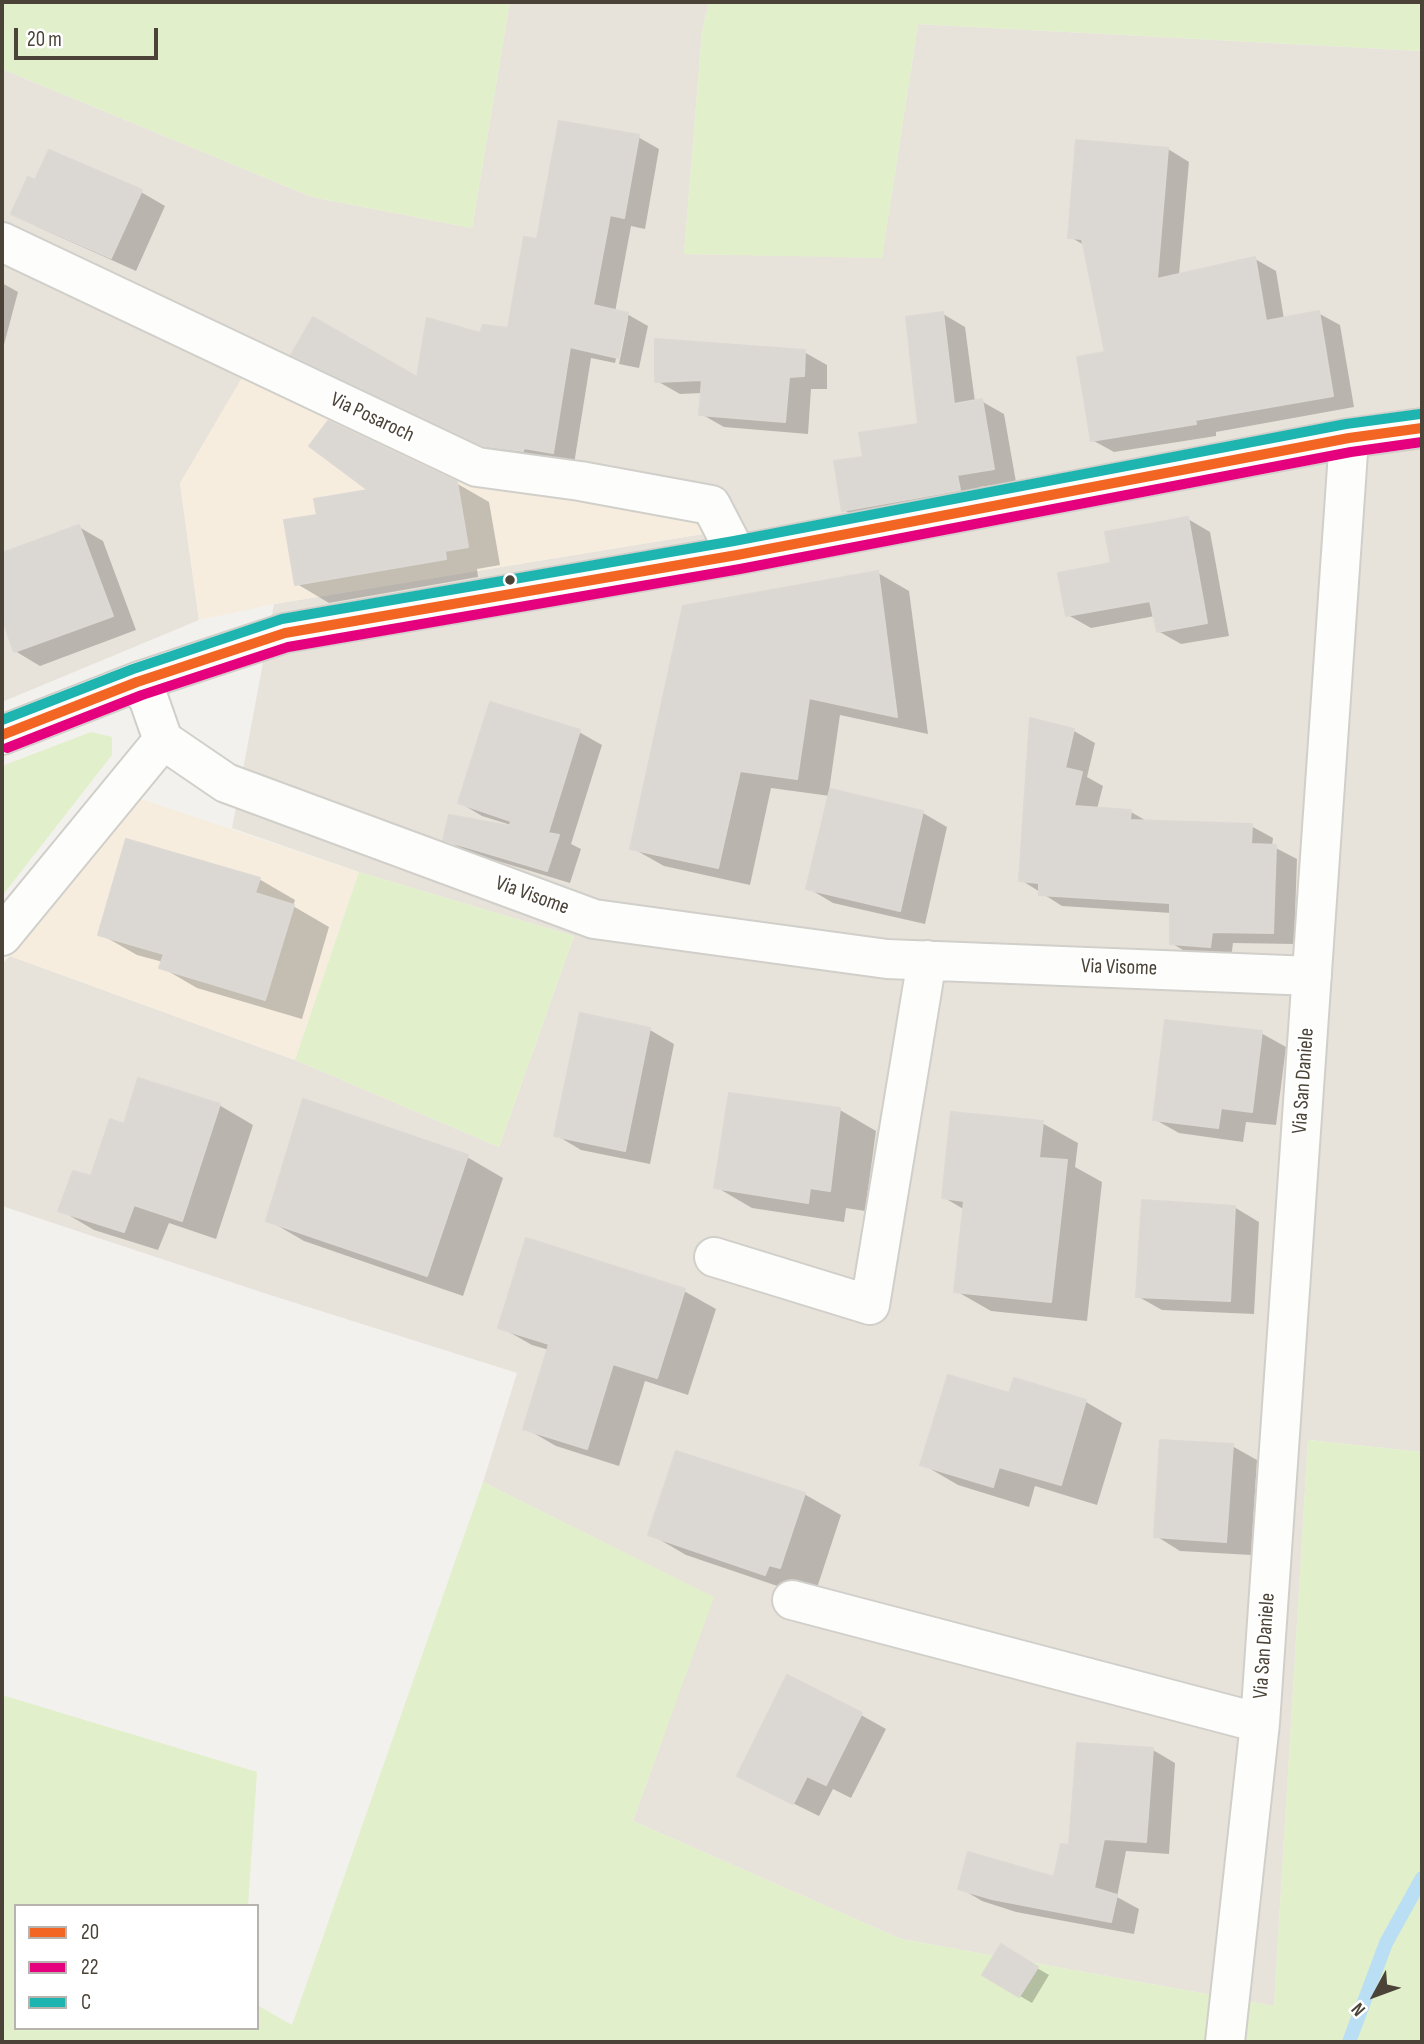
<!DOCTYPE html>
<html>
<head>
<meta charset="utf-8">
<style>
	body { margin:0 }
	#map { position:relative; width:1424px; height:2044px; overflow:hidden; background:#f3f1ed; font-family:"Sofia Sans Condensed",sans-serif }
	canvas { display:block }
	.frame { position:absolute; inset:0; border:4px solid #4b4337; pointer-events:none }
	.legend { position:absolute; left:14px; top:1904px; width:245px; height:126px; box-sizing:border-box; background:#fff; border:2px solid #b7b4af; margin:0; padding:9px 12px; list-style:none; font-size:21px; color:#4b4337 }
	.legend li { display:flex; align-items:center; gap:14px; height:35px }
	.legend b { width:35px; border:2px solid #b7b4af }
	.north { position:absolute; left:1340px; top:1960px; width:70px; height:70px; -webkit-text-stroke:5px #fff; paint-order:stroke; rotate:229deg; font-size:19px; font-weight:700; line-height:28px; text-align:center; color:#4b4337 }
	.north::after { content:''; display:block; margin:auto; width:24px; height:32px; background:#4b4337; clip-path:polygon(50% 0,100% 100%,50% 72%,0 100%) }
	.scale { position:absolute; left:14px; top:28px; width:144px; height:32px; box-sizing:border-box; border:4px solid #4b4337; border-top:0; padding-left:9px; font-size:21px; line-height:24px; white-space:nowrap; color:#4b4337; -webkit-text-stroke:5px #fff; paint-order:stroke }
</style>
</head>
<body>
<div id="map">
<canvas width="1424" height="2044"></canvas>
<div class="frame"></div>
<ul class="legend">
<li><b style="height:9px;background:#f26522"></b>20</li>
<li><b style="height:9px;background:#e5007d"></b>22</li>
<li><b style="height:9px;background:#1eb4af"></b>C</li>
</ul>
<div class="north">N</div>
<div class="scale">20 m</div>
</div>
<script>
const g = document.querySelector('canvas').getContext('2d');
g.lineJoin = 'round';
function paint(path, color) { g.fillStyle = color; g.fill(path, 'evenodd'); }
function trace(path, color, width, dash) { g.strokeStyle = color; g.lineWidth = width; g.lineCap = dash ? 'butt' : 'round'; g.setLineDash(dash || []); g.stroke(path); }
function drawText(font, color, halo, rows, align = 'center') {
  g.font = font + ' "Sofia Sans Condensed",sans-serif'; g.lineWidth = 5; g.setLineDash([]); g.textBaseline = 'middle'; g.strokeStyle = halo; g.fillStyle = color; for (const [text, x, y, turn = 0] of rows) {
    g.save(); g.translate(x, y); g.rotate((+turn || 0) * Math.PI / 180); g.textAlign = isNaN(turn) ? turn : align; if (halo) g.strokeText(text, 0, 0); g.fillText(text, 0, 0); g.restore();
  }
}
paint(new Path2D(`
	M 510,2 L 709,2 L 702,32 L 684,254 L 882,257 L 918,24 L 1422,51 L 1422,1452 L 1308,1440 L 1274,2006 L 901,1939 L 633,1821 L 713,1597 L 483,1482 L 517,1373 L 267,1294 L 2,1206 L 2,964 L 10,956 L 295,1060 L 499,1147 L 574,936 L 359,872 L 232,828 L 274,604 L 703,534 L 180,483 L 199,620 L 2,702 L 2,69 L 312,197 L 472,228 Z`), '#e8e3da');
paint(new Path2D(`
	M 247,369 L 367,427 L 697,514 L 703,534 L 274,604 L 199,620 L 180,483 Z
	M 135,797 L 359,872 L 295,1060 L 10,956 Z`), '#f6eddf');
paint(new Path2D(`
	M 2,2 L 510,2 L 472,228 L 312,197 L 2,69 Z
	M 709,2 L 1422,2 L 1422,51 L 918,24 L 882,258 L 684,254 L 702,32 Z
	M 91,732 L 112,737 L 112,755 L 2,896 L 2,766 Z
	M 359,872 L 574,936 L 499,1147 L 295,1060 Z
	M 1308,1440 L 1422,1452 L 1422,2042 L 2,2042 L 2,1695 L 257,1772 L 248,1906 L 16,1906 L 16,2028 L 257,2028 L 257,2005 L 292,2025 L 483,1482 L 714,1597 L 633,1821 L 901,1939 L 1274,2006 Z`), '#e1efcb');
paint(new Path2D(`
	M 638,137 L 659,149 L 645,229 L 631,226 L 615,312 L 627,314 L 648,326 L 639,368 L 619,364 L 628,319 L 625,319 L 615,363 L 591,358 L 574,464 L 506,457 L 293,354 L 419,380 L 482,335 L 509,330 L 539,241 Z
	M 1168,149 L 1189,162 L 1179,275 L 1255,259 L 1276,271 L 1284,319 L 1318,313 L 1340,325 L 1354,407 L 1216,432 L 1216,436 L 1114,452 L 1092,440 L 1107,353 L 1086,246 L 1070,237 Z
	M 36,182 L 141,192 L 165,206 L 136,271 L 38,227 L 14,213 Z
	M 2,283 L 18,292 L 2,352 Z
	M 943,314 L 965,327 L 975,402 L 981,401 L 1004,414 L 1016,482 L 979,487 L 982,503 L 866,523 L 844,510 L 865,459 L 920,425 Z
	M 804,352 L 827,365 L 827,389 L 811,389 L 808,434 L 724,427 L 701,414 L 703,393 L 680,394 L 657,381 Z
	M 456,483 L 489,502 L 500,565 L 477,569 L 478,577 L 329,603 L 297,584 L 319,516 Z
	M 1188,519 L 1210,532 L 1229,636 L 1181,644 L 1158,631 L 1155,616 L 1091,628 L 1068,615 L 1114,565 Z
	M 79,527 L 103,541 L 136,630 L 40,666 L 15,651 L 2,613 L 2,555 Z
	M 878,573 L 909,591 L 928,734 L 840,715 L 829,791 L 923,813 L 947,827 L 925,924 L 833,903 L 808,888 L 830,796 L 771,788 L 750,885 L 664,866 L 632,848 Z
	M 1032,720 L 1074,731 L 1095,743 L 1087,777 L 1103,786 L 1097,809 L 1131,812 L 1150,823 L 1251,826 L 1273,838 L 1272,846 L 1297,859 L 1294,944 L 1233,943 L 1231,958 L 1193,956 L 1171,943 L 1171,913 L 1062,906 L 1021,880 Z
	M 579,732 L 602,745 L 571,844 L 581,849 L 570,883 L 468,852 L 445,839 L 514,829 L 514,826 L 482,816 L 460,803 Z
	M 259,879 L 295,900 L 293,906 L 329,927 L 302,1019 L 197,988 L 161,967 L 163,962 L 137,955 L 100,934 Z
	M 581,1015 L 650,1030 L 674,1044 L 650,1164 L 581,1150 L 556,1135 Z
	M 1261,1033 L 1286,1047 L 1276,1125 L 1246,1122 L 1243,1142 L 1179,1133 L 1154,1119 Z
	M 219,1105 L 253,1125 L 216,1239 L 169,1223 L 158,1250 L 94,1230 L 60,1210 L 92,1178 L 126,1126 Z
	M 840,1110 L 876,1131 L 865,1211 L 846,1208 L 844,1222 L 752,1208 L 716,1187 Z
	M 1042,1123 L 1078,1143 L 1075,1167 L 1102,1182 L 1087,1321 L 991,1311 L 956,1291 L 965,1210 L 943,1197 Z
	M 467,1157 L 503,1178 L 463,1296 L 304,1241 L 268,1220 Z
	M 1234,1207 L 1259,1222 L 1254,1314 L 1162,1310 L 1137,1296 Z
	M 528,1241 L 684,1291 L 716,1309 L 688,1395 L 645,1381 L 619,1466 L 556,1446 L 525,1428 L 549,1350 L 532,1345 L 500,1327 Z
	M 1015,1380 L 1086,1402 L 1122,1423 L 1097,1505 L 1035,1486 L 1029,1507 L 958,1485 L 922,1464 L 1010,1395 Z
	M 1232,1446 L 1257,1460 L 1251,1555 L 1180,1551 L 1156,1536 Z
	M 804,1494 L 841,1515 L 817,1588 L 801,1594 L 686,1555 L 650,1534 Z
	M 861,1715 L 886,1729 L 851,1798 L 833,1789 L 819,1816 L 764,1789 Z
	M 1153,1750 L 1175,1763 L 1169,1854 L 1126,1851 L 1117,1897 L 1139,1909 L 1134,1934 L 1016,1912 L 982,1901 L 960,1888 L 1056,1879 L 1071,1847 Z
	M 1001,1947 L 1049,1975 L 1032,2003 L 984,1975 Z`), '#0003');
trace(new Path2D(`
	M 1349,2042 L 1386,1943 L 1422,1878`), '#badef4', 14);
const building = new Path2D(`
	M 559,121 L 639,135 L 624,218 L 610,215 L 593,305 L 628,313 L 618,358 L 570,347 L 553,453 L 524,448 L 523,451 L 483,446 L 291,355 L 313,317 L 417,377 L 427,318 L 480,333 L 483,325 L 508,328 L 524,237 L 537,239 Z
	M 1076,140 L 1168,148 L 1157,279 L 1255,257 L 1266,321 L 1319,311 L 1333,396 L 1195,420 L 1196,424 L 1091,441 L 1077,357 L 1105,352 L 1082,239 L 1068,238 Z
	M 49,150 L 142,190 L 111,258 L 11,214 L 28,177 L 35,180 Z
	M 943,312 L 954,404 L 982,399 L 994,469 L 957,475 L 960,490 L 842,511 L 834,461 L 863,457 L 859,433 L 918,424 L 906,317 Z
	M 655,339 L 805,350 L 804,376 L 789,377 L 785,422 L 699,415 L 702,380 L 655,382 Z
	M 328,421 L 457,482 L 468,547 L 445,551 L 446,559 L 295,585 L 284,520 L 317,515 L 314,499 L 368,490 L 309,446 Z
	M 1188,517 L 1207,623 L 1157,632 L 1150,601 L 1066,616 L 1058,573 L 1111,563 L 1105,532 Z
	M 79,525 L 113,616 L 14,652 L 2,618 L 2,553 Z
	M 878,571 L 897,717 L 809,698 L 797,779 L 740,771 L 718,868 L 630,849 L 683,606 Z
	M 490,702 L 580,730 L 548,833 L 559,835 L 547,871 L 443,840 L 449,815 L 510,826 L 511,821 L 458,803 Z
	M 1030,718 L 1074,729 L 1065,768 L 1082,772 L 1074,806 L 1131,810 L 1130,820 L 1252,824 L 1251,844 L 1276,845 L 1273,933 L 1212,932 L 1210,947 L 1170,944 L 1170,903 L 1039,895 L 1039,883 L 1019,881 Z
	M 830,789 L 923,811 L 900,911 L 806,889 Z
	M 126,839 L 260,878 L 255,893 L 294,905 L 265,1000 L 159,968 L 164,954 L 98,935 Z
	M 580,1013 L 650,1028 L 625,1151 L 554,1136 Z
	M 1165,1020 L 1262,1031 L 1252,1112 L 1221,1108 L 1218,1128 L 1153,1120 Z
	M 138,1078 L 220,1104 L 182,1221 L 134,1205 L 124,1232 L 58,1211 L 73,1171 L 91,1176 L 110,1119 L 124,1124 Z
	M 729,1093 L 840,1108 L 830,1191 L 810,1188 L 808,1203 L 714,1188 Z
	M 303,1099 L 468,1155 L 427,1276 L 266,1221 Z
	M 951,1112 L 1043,1121 L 1039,1158 L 1067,1160 L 1051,1302 L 954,1292 L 964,1201 L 942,1198 Z
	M 1142,1200 L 1235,1206 L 1230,1301 L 1136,1297 Z
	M 526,1238 L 685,1289 L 657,1378 L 613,1364 L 587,1449 L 523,1429 L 549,1344 L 498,1328 Z
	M 948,1375 L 1009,1393 L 1014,1378 L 1086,1400 L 1061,1485 L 999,1467 L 993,1487 L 920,1465 Z
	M 1160,1440 L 1233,1444 L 1226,1542 L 1154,1537 Z
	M 676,1451 L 805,1493 L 780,1568 L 769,1565 L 765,1575 L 648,1535 Z
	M 787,1675 L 862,1713 L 826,1785 L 807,1776 L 793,1804 L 737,1776 Z
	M 1077,1743 L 1153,1748 L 1146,1842 L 1104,1839 L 1094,1888 L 1117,1895 L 1111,1922 L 992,1899 L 958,1889 L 968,1852 L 1054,1877 L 1061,1844 L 1069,1845 Z
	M 1001,1944 L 1038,1967 L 1019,1997 L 982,1975 Z`);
paint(building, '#dbd8d3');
trace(building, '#dcd8d3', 2);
const minor = new Path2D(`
	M 2,242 L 477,467 L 580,481 L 711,505 L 737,555
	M 137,682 L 149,700 L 163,740 L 226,783 L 594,919 L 887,959 L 1312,976
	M 2,735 L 137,682 L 285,633 L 737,555 L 1349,438 L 1422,428
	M 2,936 L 163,740
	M 714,1257 L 870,1305 L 927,960
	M 792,1600 L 1260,1723
	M 1225,2042 L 1260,1723 L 1349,438`);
trace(minor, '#d1cfca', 42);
trace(minor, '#fdfdfc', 38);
trace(new Path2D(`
	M 2,735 L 137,682 L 285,633 L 737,555 L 1349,438 L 1422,428`), '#f26522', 10);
trace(new Path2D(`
	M 7,748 L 142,695 L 288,647 L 740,569 L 1351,452 L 1422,442`), '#e5007d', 10);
trace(new Path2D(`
	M 2,720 L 133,669 L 282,619 L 734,541 L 1346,424 L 1420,414`), '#1eb4af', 10);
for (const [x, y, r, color] of [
	[510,580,6,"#4b4337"]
]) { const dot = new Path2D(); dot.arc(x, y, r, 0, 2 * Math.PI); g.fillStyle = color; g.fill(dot); trace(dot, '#fff', 2.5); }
drawText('21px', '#4b4337', '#fff', [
	["Via Posaroch",372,418,25],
	["Via Visome",532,896,20],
	["Via Visome",1119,968,2],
	["Via San Daniele",1304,1081,-86],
	["Via San Daniele",1265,1646,-86]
]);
</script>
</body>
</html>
